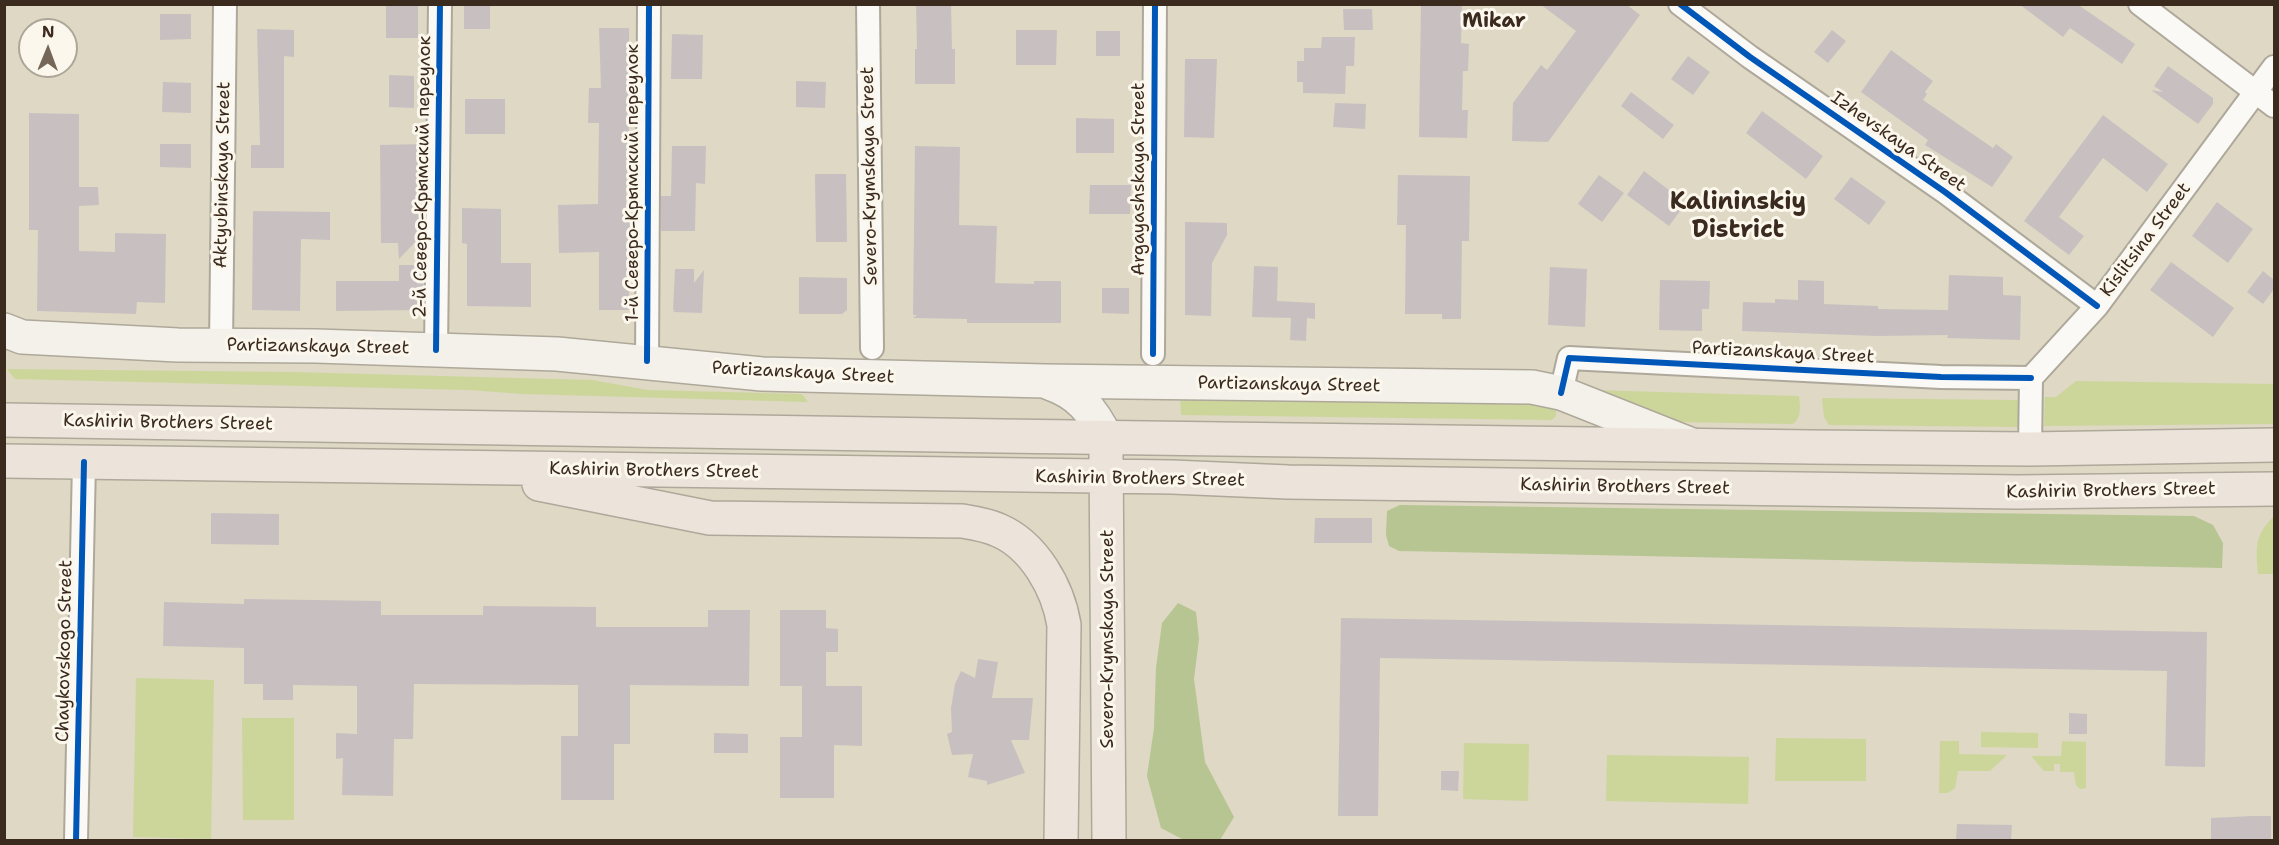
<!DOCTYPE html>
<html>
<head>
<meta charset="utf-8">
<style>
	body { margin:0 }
	#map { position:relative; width:2279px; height:845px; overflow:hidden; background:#ded8c4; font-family:"Shantell Sans",sans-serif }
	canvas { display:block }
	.frame { position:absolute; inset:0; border:6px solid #3b2a1e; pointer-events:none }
	.north { position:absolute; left:18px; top:18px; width:60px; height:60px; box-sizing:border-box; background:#fbf7ec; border:2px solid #aea59a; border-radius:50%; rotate:1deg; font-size:16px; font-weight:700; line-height:24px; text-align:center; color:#3b2a1e }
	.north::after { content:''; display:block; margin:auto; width:21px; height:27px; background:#746758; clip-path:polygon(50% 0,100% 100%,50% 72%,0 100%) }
</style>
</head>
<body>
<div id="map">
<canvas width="2279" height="845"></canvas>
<div class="frame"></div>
<div class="north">N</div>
</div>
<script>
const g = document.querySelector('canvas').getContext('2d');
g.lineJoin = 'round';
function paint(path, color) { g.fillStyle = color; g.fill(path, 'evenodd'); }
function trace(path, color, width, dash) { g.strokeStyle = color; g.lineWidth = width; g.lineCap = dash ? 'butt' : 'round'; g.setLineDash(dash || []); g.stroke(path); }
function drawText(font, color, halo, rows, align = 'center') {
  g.font = font + ' "Shantell Sans",sans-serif'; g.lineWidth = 6; g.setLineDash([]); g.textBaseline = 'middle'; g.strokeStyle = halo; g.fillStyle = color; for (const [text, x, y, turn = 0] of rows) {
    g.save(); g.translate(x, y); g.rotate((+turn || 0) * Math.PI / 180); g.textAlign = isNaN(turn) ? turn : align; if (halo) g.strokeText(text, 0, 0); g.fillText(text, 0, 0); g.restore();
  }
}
paint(new Path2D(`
	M 7,369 L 292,372 L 592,380 L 648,390 L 802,394 L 808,402 L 523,394 L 468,390 L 15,379 Z
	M 2076,381 L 2274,384 L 2274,424 L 2044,426 L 2045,397 L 2056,397 Z
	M 1591,390 L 1799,396 C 1800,406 1802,417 1793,424 L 1675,422 Z
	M 1180,396 L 1527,399 L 1556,409 L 1556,416 L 1552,420 L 1181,415 Z
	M 1822,398 L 2018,400 L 2018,427 L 1829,425 L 1824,417 Z
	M 2274,516 L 2274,574 L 2258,574 C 2256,548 2254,536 2274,516 Z
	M 136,678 L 214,680 L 211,839 L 133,837 Z
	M 242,718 L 294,718 L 294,820 L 243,820 Z
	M 1981,732 L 2038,733 L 2038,748 L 1981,747 Z
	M 1776,738 L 1866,739 L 1866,781 L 1775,781 Z
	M 1940,741 L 1959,741 L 1959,754 L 2007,755 L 1990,771 L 1958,771 L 1955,788 L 1948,793 L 1939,793 Z
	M 2062,741 L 2086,742 L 2086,788 L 2080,789 L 2076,785 L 2074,772 L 2060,772 L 2060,764 L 2054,764 L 2054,771 L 2044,771 L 2031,756 L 2061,756 Z
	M 1464,743 L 1529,744 L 1528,801 L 1463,799 Z
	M 1607,755 L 1749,757 L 1748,804 L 1606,801 Z`), '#ccd69b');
paint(new Path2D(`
	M 1400,505 L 2194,516 L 2213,525 L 2223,543 L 2222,568 L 1399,551 L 1389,546 L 1386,535 L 1387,511 Z
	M 1178,603 L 1196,612 L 1199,639 L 1194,679 L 1205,762 L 1234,817 L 1220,840 L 1184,840 L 1161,828 L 1147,776 L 1154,728 L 1156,668 L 1162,623 Z`), '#b6c592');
paint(new Path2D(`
	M 386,4 L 418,4 L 418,38 L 386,38 Z
	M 464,4 L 490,4 L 490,29 L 464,29 Z
	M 916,4 L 951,4 L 952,49 L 955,49 L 955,84 L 915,84 L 915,49 L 917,49 Z
	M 1421,4 L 1462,4 L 1461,43 L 1469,44 L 1468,71 L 1463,71 L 1462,110 L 1468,110 L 1467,138 L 1419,137 Z
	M 1540,4 L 1626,4 L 1640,15 L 1548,142 L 1512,141 L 1513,103 L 1541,65 L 1547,70 L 1576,31 Z
	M 2019,4 L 2077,4 L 2135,44 L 2122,64 L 2070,28 L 2063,37 Z
	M 1343,9 L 1372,9 L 1373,30 L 1344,30 Z
	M 160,14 L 191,14 L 191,39 L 160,40 Z
	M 599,28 L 629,28 L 629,123 L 626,203 L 634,203 L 634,230 L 630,230 L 631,251 L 629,251 L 629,310 L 599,310 L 599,252 L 559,253 L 558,205 L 598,204 L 599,123 L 588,123 L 589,88 L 601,88 Z
	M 257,29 L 294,30 L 294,57 L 284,56 L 284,168 L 251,168 L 251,145 L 260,145 Z
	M 1016,30 L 1057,30 L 1056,65 L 1016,65 Z
	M 1832,30 L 1846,41 L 1828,63 L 1814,52 Z
	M 1096,31 L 1120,31 L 1120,56 L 1096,56 Z
	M 672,34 L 703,35 L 702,79 L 671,79 Z
	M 1322,37 L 1355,37 L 1354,66 L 1346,66 L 1345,94 L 1303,93 L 1303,82 L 1297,82 L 1297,61 L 1304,61 L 1304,48 L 1321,48 Z
	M 1891,50 L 1933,81 L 1925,92 L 1927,94 L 1923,100 L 1993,148 L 1996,144 L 2013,157 L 1992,187 L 1925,145 L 1928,140 L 1861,92 Z
	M 1688,56 L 1710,72 L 1693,95 L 1671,79 Z
	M 1185,59 L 1217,59 L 1214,138 L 1184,137 Z
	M 2168,66 L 2213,98 L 2213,104 L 2198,124 L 2151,90 L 2163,92 L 2154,86 Z
	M 389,75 L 414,76 L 414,108 L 389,107 Z
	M 796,81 L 826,82 L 825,108 L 796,107 Z
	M 163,82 L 191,83 L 191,113 L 162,112 Z
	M 1631,92 L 1674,125 L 1663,139 L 1621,106 Z
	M 465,99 L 505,99 L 505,134 L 465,134 Z
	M 1335,103 L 1366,104 L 1365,129 L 1333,127 Z
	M 1762,111 L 1823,156 L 1806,179 L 1746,133 Z
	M 29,113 L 79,114 L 79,187 L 98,187 L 99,205 L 79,206 L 79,251 L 115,252 L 115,233 L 166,234 L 165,303 L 137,302 L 136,314 L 37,311 L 38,230 L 29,230 Z
	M 2103,115 L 2168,164 L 2147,192 L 2103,158 L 2059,217 L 2084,236 L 2069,255 L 2024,221 Z
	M 1076,118 L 1114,119 L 1114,153 L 1076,153 Z
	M 160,144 L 191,144 L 191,168 L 160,167 Z
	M 422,144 L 422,229 L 421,236 L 399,259 L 398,243 L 381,243 L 380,145 Z
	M 672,146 L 706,146 L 705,184 L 696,183 L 695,231 L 661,231 L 661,196 L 671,196 Z
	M 915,146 L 960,147 L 959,225 L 997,226 L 995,283 L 1034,284 L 1034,281 L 1061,281 L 1061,323 L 967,323 L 967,319 L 913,318 L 917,315 L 913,315 Z
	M 1644,171 L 1686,203 L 1669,226 L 1627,195 Z
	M 815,174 L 846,174 L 847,242 L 816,242 Z
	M 1398,175 L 1470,176 L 1469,241 L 1462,241 L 1461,319 L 1442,319 L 1442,314 L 1405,314 L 1406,225 L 1397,225 Z
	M 1599,175 L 1624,193 L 1602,222 L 1578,204 Z
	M 1851,177 L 1886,202 L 1869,225 L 1834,199 Z
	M 1090,185 L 1131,185 L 1130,214 L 1089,214 Z
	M 2217,202 L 2253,229 L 2228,263 L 2192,236 Z
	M 462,208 L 501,209 L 501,263 L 531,263 L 531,307 L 467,306 L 467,244 L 462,243 Z
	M 253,211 L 330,212 L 330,240 L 301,239 L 300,311 L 252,310 Z
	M 1185,222 L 1227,223 L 1227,235 L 1212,263 L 1211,316 L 1185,315 Z
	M 2171,262 L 2234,308 L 2213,337 L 2150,290 Z
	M 399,265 L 423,265 L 423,310 L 336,311 L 336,281 L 399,281 Z
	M 1254,266 L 1278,267 L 1277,301 L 1315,303 L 1315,319 L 1307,318 L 1306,341 L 1290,340 L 1291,318 L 1252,317 Z
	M 1550,267 L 1587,269 L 1585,327 L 1548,325 Z
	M 675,269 L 694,269 L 694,283 L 704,270 L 702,313 L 673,312 L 675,310 L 673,310 Z
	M 2263,271 L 2274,280 L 2274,289 L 2263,304 L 2247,292 Z
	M 1949,275 L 2003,277 L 2003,295 L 2021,296 L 2020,340 L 1947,338 L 1948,335 L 1877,336 L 1742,331 L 1743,302 L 1775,303 L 1775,299 L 1798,300 L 1798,280 L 1824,281 L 1824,304 L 1878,306 L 1878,309 L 1948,310 Z
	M 799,277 L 847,278 L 847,310 L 842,314 L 799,314 Z
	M 1660,280 L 1710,281 L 1709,309 L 1702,309 L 1702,331 L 1659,330 Z
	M 1102,288 L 1129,288 L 1129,314 L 1102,313 Z
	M 211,513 L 279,514 L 279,545 L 211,544 Z
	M 1315,518 L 1372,518 L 1372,543 L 1314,543 Z
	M 244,599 L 381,601 L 381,615 L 483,615 L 483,606 L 596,607 L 596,627 L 708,627 L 708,610 L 750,610 L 749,686 L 630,685 L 630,744 L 614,744 L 614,800 L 561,800 L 561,736 L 578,736 L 578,685 L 414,684 L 413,739 L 394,739 L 393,796 L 342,795 L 343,758 L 336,759 L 336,733 L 357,734 L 357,686 L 293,685 L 293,700 L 263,700 L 263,684 L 244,684 L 244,648 L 163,646 L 164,602 L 244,604 Z
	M 780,610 L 826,610 L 826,628 L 838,629 L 838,652 L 826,652 L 826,686 L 862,686 L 862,746 L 834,745 L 834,798 L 780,798 L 780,737 L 802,737 L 802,686 L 780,686 Z
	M 1341,618 L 2207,632 L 2205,767 L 2165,766 L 2167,671 L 1380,658 L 1378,816 L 1338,816 Z
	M 978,659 L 998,662 L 992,698 L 1033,698 L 1029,740 L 1011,740 L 1025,773 L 987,785 L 987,781 L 968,777 L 973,754 L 952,755 L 947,734 L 952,732 L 951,708 L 955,684 L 961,671 L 975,678 Z
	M 2069,713 L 2087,714 L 2087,734 L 2069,734 Z
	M 714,733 L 748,734 L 748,753 L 714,753 Z
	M 1441,771 L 1459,771 L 1458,791 L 1441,790 Z
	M 2252,816 L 2271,816 L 2271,840 L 2211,840 L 2211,818 Z
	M 1957,824 L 2012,825 L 2011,840 L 1956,840 Z`), '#c8c0c0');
const minor = new Path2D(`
	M 868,4 L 872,348
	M 1680,4 L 1750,57 L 1945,192 L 2097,306
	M 2140,4 L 2274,106
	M 221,345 L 225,4
	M 436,350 L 440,4
	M 1153,354 L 1155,4
	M 647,361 L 649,4
	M 1561,393 L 1569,358 L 1941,377 L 2031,378
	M 2030,449 L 2031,378 L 2097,306 L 2274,67
	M 76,840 L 84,462`);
const secondary = new Path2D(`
	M 4,330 L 22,337 L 178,345 L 316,346 L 557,354 L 762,374 L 1045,381 L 1532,387 L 1561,393 L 1692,445
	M 1049,383 C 1078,393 1093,410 1106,438`);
const primary = new Path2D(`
	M 4,420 L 1001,436 L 1811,447 L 2030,449 L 2274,445
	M 1106,455 L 1109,840
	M 4,461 L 1172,477 L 1288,482 L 2018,492 L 2274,489
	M 539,484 L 710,518 L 962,521 C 974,523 987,525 998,530 C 1034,545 1058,588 1064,625 L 1061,840`);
trace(minor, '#aea89a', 26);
trace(secondary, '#aea89a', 36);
trace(primary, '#aea89a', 36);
trace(minor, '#faf9f6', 22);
trace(secondary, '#f4f1eb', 33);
trace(primary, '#ece4db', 33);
trace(new Path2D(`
	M 1680,4 L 1750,57 L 1945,192 L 2097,306
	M 436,350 L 440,4
	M 1153,354 L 1155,4
	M 647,361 L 649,4
	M 1561,393 L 1569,358 L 1941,377 L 2031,378
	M 76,840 L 84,462`), '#0057b8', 6);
drawText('18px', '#3b2a1e', '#fbf7ec', [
	["Izhevskaya Street",1898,142,35],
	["Aktyubinskaya Street",223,175,-89],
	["Severo-Krymskaya Street",870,176,-91],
	["2-й Северо-Крымский переулок",423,177,-89],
	["Argayashskaya Street",1139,179,-90],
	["1-й Северо-Крымский переулок",633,183,-90],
	["Kislitsina Street",2146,240,-53],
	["Partizanskaya Street",318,347,1],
	["Partizanskaya Street",1783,353,3],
	["Partizanskaya Street",803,373,3],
	["Partizanskaya Street",1289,385,1],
	["Kashirin Brothers Street",168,423,1],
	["Kashirin Brothers Street",654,471,1],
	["Kashirin Brothers Street",1140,479,1],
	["Kashirin Brothers Street",1625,487,1],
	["Kashirin Brothers Street",2111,491,-1],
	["Severo-Krymskaya Street",1108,639,-90],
	["Chaykovskogo Street",65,651,-89]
]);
drawText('bold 20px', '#3b2a1e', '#fbf7ec', [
	["Mikar",1494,22]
]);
drawText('bold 24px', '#3b2a1e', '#fbf7ec', [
	["Kalininskiy",1738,203],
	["District",1738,231]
]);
</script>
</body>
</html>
